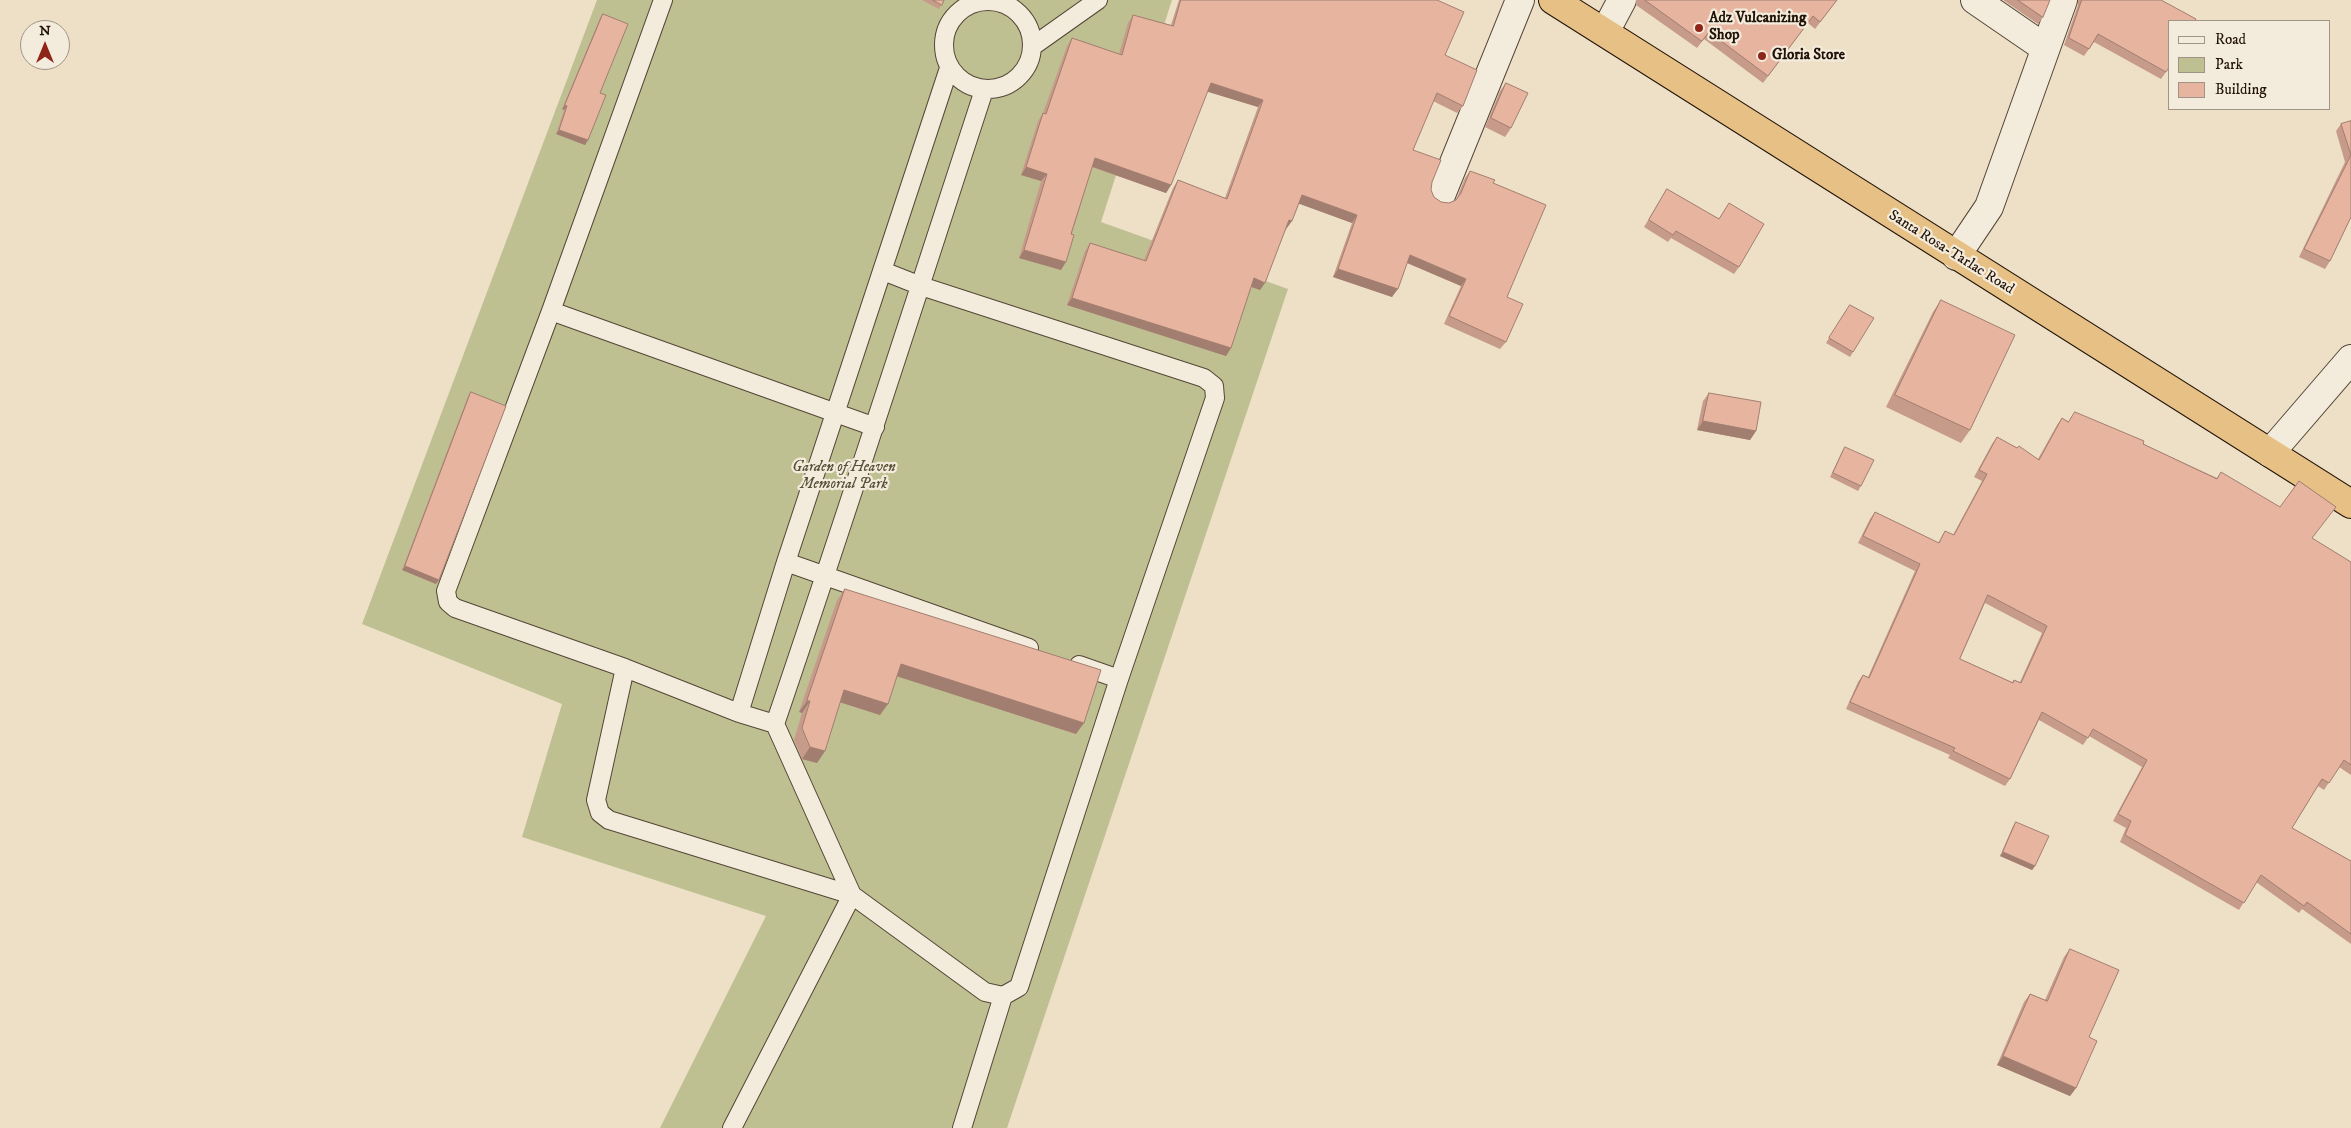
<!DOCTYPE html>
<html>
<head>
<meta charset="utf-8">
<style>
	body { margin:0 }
	#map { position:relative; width:2351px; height:1128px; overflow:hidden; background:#ede0c7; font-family:"IM FELL DW Pica",serif }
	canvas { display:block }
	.legend { position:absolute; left:2168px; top:20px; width:162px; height:90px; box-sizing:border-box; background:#f3ebdb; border:1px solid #9f9486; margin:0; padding:6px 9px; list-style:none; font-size:15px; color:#211207 }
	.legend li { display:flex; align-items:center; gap:10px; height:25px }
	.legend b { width:25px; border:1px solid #9f9486 }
	.north { position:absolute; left:20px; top:20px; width:50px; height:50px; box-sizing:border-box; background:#f3ebdb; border:1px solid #9f9486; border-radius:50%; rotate:0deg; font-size:14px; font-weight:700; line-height:20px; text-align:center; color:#211207 }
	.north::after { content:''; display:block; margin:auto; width:18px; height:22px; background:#8f2418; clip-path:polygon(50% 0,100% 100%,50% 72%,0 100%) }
</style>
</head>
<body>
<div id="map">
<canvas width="2351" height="1128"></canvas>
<ul class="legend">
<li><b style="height:6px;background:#f3ebdb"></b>Road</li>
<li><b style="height:14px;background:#bfc091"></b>Park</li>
<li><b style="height:14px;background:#e7b4a0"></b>Building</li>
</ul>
<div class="north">N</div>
</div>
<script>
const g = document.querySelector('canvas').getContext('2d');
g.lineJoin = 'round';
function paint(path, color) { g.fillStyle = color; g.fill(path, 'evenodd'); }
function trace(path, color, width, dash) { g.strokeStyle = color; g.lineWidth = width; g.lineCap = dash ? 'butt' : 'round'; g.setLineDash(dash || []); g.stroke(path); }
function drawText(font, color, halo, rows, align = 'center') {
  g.font = font + ' "IM FELL DW Pica",serif'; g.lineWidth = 4.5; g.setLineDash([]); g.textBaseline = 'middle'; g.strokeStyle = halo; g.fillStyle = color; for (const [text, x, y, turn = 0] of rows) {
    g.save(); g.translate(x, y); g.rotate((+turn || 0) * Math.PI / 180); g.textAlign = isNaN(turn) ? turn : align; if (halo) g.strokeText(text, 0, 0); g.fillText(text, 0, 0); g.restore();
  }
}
paint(new Path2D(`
	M 597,0 L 1172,0 L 1101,222 L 1288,289 L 1007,1128 L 660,1128 L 766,916 L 522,837 L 562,704 L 362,624 Z`), '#bfc091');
const service = new Path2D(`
	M 663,0 L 551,311 L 446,591 L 448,602 L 455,608 L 625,668 L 739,713 L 775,724
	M944 45a44 44 0 1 1 88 0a44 44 0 1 1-88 0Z
	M 1033,46 L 1098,0
	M 883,271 L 921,286 L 1204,378 L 1214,386 L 1215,398 L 1119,679 L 1019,987 L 1003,996 L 985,992 L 852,895 L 775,724 C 847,513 915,301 984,90
	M 551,311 L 875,427
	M 786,562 L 1029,648
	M 1079,665 L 1119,679
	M 625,668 L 596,800 L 600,813 L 609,820 L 852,895 L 732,1128
	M 739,713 L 786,562 L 949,68
	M 962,1128 L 1003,996`);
const minor = new Path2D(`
	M 1975,0 L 2045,48
	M 1605,32 L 1622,0
	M 1441,195 L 1520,0
	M 1956,256 L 1989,207 L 2063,0
	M 2270,453 L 2351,359`);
const trunk = new Path2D(`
	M 1553,0 L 2351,504`);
trace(service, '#544637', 20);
trace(minor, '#544637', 30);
trace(trunk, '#211207', 30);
trace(service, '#f3ebdb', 18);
trace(minor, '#f3ebdb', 28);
trace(trunk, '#e6c084', 28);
paint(new Path2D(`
	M 922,0 L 944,0 L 939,9 Z
	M 1179,0 L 1437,0 L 1445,55 L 1463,106 L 1457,113 L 1433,101 L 1413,150 L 1432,182 L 1431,190 L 1434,197 L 1441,202 L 1449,203 L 1456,200 L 1465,178 L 1470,171 L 1493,183 L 1507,297 L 1506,342 L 1500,349 L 1444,324 L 1461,286 L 1407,263 L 1392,297 L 1333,277 L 1352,223 L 1299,203 L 1292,221 L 1286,229 L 1260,290 L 1251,287 L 1231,348 L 1226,356 L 1067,305 L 1085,251 L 1090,243 L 1144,260 L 1173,188 L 1178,180 L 1225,198 L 1258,107 L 1207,91 L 1171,185 L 1166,193 L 1092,167 L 1061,270 L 1019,258 L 1041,181 L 1021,175 L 1038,121 L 1043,113 L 1067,46 L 1072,38 L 1119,54 L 1128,23 L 1133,15 L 1171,25 Z
	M 1636,0 L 1837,0 L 1815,29 L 1808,23 L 1763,83 L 1704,39 L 1697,48 L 1636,5 Z
	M 2003,0 L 2050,0 L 2043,17 L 2038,24 Z
	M 2078,0 L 2161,0 L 2166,72 L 2161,79 L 2094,42 L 2084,56 L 2064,45 L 2078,5 Z
	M 603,14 L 600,93 L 588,140 L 585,145 L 556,134 L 564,110 L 562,109 L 600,18 Z
	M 1506,83 L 1511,128 L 1505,137 L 1485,127 L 1500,91 Z
	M 2351,121 L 2351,217 L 2330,261 L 2325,269 L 2299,257 L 2345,162 L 2336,131 L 2341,124 Z
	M 1667,189 L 1719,219 L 1729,203 L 1739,267 L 1734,274 L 1671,238 L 1668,242 L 1644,227 Z
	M 1941,300 L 1970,430 L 1961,443 L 1886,407 L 1933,312 Z
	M 1847,309 L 1853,352 L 1850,357 L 1826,343 Z
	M 471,392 L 436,584 L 402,570 L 468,396 Z
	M 1709,393 L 1756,431 L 1750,440 L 1697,430 L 1703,401 Z
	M 2062,418 L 2068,421 L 2143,444 L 2217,478 L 2221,472 L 2312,539 L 2351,562 L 2351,775 L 2339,767 L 2324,790 L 2318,786 L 2292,828 L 2351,861 L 2351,944 L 2302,909 L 2299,913 L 2256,882 L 2239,910 L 2120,842 L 2126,828 L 2113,821 L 2142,767 L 2089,736 L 2083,745 L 2039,720 L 2010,779 L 2005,786 L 1948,758 L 1950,755 L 1846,709 L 1858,682 L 1863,675 L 1868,677 L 1915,571 L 1858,543 L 1870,519 L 1875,512 L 1938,543 L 1945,531 L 1953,535 L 1982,481 L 1974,477 L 1992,444 L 1997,437 L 2038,459 L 2057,425 ZM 1985,603 L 2042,633 L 2020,682 L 2014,680 L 2012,682 L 1960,659 Z
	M 1845,447 L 1861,486 L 1858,491 L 1830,477 L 1842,452 Z
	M 845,589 L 1076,734 L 897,676 L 880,715 L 840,702 L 825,751 L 817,763 L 802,759 L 794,740 L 802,713 L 799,712 L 837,600 Z
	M 2016,822 L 2035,866 L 2032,870 L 2000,856 L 2013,826 Z
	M 2070,949 L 2089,1037 L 2076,1088 L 2070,1096 L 1997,1065 L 2024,1002 L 2030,994 L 2045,1000 L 2064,957 Z`), '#c79b8a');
paint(new Path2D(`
	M 1211,83 L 1263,100 L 1258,107 L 1205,91 Z
	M 565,105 L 567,106 L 564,110 L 562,109 Z
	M 559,130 L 588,140 L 585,145 L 556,134 Z
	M 1095,158 L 1171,185 L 1166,193 L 1090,166 Z
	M 1026,167 L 1047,174 L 1041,181 L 1021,175 Z
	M 1302,195 L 1357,215 L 1352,223 L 1297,203 Z
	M 1289,220 L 1292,221 L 1286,229 L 1283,228 Z
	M 1024,250 L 1066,262 L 1061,270 L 1019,258 Z
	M 1410,255 L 1466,279 L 1461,286 L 1405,262 Z
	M 1338,269 L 1398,289 L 1392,297 L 1333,277 Z
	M 1254,278 L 1265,283 L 1260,290 L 1249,286 Z
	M 1072,298 L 1231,348 L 1226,356 L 1067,305 Z
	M 1703,421 L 1756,431 L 1750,440 L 1697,430 Z
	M 405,566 L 439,580 L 436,584 L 402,570 Z
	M 901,664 L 1084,723 L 1076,734 L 893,675 Z
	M 844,690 L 888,704 L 880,715 L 836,701 Z
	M 807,701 L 810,701 L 802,713 L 799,712 Z
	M 810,747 L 825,751 L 817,763 L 802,759 Z
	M 2003,852 L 2035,866 L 2032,870 L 2000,856 Z
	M 2003,1056 L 2076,1088 L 2070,1096 L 1997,1065 Z`), '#a27e70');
const building = new Path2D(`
	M 933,0 L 944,0 L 942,5 Z
	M 1181,0 L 1437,0 L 1464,12 L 1445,55 L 1477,70 L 1463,106 L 1437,93 L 1413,150 L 1441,160 L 1432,182 L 1431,190 L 1434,197 L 1441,202 L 1449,203 L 1456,200 L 1461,193 L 1470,171 L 1495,180 L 1493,183 L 1546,205 L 1507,297 L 1523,304 L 1506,342 L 1449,316 L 1466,279 L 1410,255 L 1398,289 L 1338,269 L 1357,215 L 1302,195 L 1292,221 L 1289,220 L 1265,283 L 1254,278 L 1231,348 L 1072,298 L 1090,243 L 1146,261 L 1178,180 L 1227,199 L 1263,100 L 1211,83 L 1171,185 L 1095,158 L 1071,234 L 1074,235 L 1066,262 L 1024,250 L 1047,174 L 1026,167 L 1043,113 L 1046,114 L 1072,38 L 1122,55 L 1133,15 L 1173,26 Z
	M 1645,0 L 1837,0 L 1820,22 L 1813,16 L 1768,76 L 1709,32 L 1702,41 Z
	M 2018,0 L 2050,0 L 2043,17 Z
	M 2082,0 L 2161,0 L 2196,19 L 2195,21 L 2170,21 L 2170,66 L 2166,72 L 2098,34 L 2089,49 L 2069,38 Z
	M 603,14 L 628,24 L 600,93 L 606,95 L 588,140 L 559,130 L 567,106 L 565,105 Z
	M 1506,83 L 1528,93 L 1511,128 L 1491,118 Z
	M 2351,121 L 2351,217 L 2330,261 L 2304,249 L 2351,155 L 2341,124 Z
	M 1667,189 L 1719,219 L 1729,203 L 1764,224 L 1739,267 L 1676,231 L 1673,235 L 1649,220 Z
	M 1941,300 L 2015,335 L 1970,430 L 1895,395 Z
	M 1850,305 L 1874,318 L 1853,352 L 1829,338 Z
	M 471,392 L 506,406 L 439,580 L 405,566 Z
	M 1709,393 L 1761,402 L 1756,431 L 1703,421 Z
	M 2075,412 L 2144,441 L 2143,444 L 2217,479 L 2221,472 L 2280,507 L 2299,481 L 2336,507 L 2312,538 L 2351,562 L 2351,765 L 2344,760 L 2329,783 L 2322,779 L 2292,828 L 2351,861 L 2351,934 L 2307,902 L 2304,906 L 2261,875 L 2244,903 L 2125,835 L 2131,821 L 2118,814 L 2147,760 L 2093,729 L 2088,738 L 2042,712 L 2010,779 L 1953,751 L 1955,748 L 1850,702 L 1863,675 L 1869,678 L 1920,564 L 1863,536 L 1875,512 L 1939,543 L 1945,531 L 1954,535 L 1987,474 L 1979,470 L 1997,437 L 2017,448 L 2019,446 L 2039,460 L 2062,418 L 2068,422 ZM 1988,595 L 2047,626 L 2021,683 L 2014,680 L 2013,683 L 1960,659 Z
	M 1845,447 L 1874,460 L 1861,486 L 1833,473 Z
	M 845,589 L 1101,670 L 1084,723 L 901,664 L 888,704 L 844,690 L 825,751 L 810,747 L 802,728 L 810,701 L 807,701 Z
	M 2016,822 L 2049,836 L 2035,866 L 2003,852 Z
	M 2070,949 L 2119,970 L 2089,1037 L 2097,1041 L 2076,1088 L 2003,1056 L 2030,994 L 2047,1001 Z`);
paint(building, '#e7b4a0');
trace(building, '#a27e70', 1);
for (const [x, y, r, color] of [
	[1699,28,5,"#8f2418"],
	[1762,56,5,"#8f2418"]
]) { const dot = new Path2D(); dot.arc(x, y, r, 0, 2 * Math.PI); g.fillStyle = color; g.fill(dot); trace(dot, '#f3ebdb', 2); }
drawText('bold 15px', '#211207', '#f3ebdb', [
	["Adz Vulcanizing",1709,19],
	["Shop",1709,36],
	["Gloria Store",1772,56]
], 'left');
drawText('15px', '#211207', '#f3ebdb', [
	["Santa Rosa-Tarlac Road",1951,253,32]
]);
drawText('italic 15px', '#584f37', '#f3ebdb', [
	["Garden of Heaven",844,468],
	["Memorial Park",844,485]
]);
</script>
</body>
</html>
